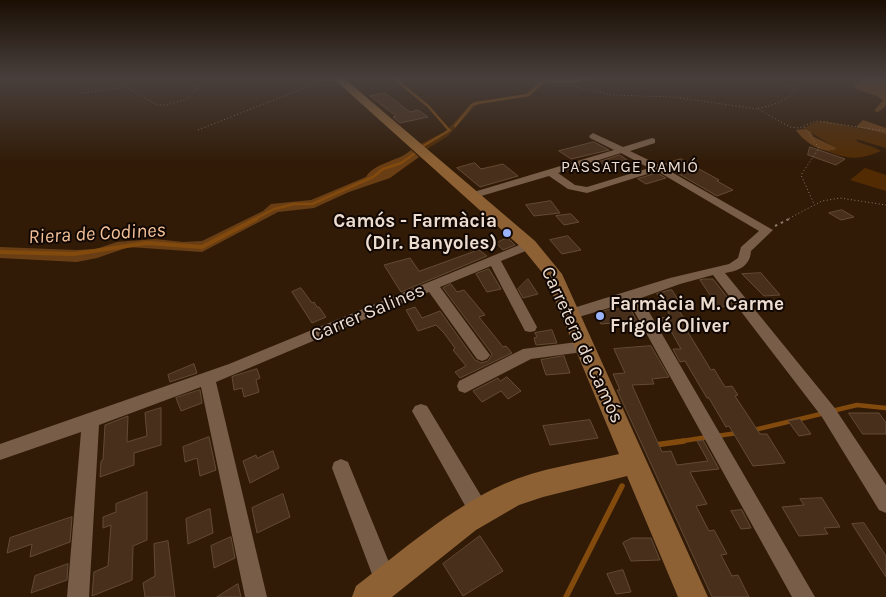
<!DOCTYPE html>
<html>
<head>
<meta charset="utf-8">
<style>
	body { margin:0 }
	canvas { display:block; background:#311b07 }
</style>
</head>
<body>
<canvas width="886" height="597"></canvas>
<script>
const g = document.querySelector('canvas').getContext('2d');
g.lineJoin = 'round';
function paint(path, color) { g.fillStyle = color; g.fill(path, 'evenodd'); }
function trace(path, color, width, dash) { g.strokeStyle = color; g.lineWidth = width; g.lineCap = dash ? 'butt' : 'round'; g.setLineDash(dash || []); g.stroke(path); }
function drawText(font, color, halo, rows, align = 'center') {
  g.font = font + ' Karla,sans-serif'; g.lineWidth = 4; g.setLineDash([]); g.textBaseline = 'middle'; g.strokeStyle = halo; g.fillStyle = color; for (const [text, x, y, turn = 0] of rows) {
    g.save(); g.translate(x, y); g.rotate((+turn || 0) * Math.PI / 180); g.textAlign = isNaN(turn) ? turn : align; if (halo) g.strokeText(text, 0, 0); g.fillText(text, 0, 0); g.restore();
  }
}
paint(new Path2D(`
	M 542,80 L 546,80 L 530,96 L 482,104 L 475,106 L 448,136 L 427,149 L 420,144 L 446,131 L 473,102 L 524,95 Z
	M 825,121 L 886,134 L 886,148 L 856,139 L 858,142 L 873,147 L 881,151 C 855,162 846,158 821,149 L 830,151 L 837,148 C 826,143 811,131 803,129 L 815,122 Z
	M 865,168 L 886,175 L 886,191 L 850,180 Z`), '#522b03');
paint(new Path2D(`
	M 862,79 L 886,79 L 886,106 L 878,112 L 874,111 L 883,100 C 874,93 863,93 854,87 Z
	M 863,120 L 886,128 L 886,134 L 856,127 Z
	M 803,129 L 810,131 L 814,137 L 837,148 C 825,157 803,141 796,130 Z
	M 411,150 L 419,157 L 390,178 L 349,192 L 314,208 L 278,212 L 202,252 L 129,247 L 97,258 L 77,262 L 0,258 L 0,247 L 76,250 L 96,249 L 117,242 L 155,239 L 183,242 L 202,241 L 263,211 L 271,204 L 311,200 L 366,177 C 375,162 398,162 411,150 Z`), '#6a3e14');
trace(new Path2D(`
	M 395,79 L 428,106 L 449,130
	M 455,126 L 472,105 L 477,103 L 528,95 L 544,81 L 569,82 L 588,79
	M 423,146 L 450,130
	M 253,220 L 274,209 L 294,204 L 312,204 L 373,177 L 383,169 L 401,163 L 414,154`), '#834a0d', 2.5);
trace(new Path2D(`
	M 0,252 L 74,254 L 147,243 L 202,247 L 256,219`), '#834a0d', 4);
trace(new Path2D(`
	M 832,411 L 857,405 L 886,408
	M 754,430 L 825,413
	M 717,436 L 737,433
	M 676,442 L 708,437`), '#834a0d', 4.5);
trace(new Path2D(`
	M 655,445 L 684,441
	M 566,597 L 622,486`), '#834a0d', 5.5);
const building = new Path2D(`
	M 385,93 L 410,112 L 418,110 L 428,117 L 400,123 L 393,117 L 396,116 L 370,96 Z
	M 594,142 L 609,150 L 571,159 L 559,151 Z
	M 810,147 L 845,159 L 836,165 L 808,155 Z
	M 620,155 L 627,160 L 606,166 L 599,162 Z
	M 681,159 L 719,180 L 717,181 L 733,190 L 717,196 L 667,167 L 670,167 L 665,164 Z
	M 475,163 L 481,169 L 503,164 L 518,176 L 480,187 L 457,168 Z
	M 657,173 L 666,178 L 646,184 L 638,179 Z
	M 551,201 L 560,213 L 534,216 L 526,205 Z
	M 842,210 L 854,217 L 841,220 L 829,213 Z
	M 571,214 L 579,222 L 564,225 L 556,216 Z
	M 568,236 L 581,250 L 562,254 L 550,240 Z
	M 508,238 L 515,245 L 503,250 L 496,243 Z
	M 479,250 L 487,256 L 401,292 L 384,265 L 410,258 L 419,271 Z
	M 489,269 L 501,289 L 487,292 L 476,274 Z
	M 761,273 L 780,295 L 764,296 L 742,274 Z
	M 528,279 L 538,294 L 523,298 L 518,289 Z
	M 705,279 L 713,279 L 734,306 L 718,307 L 700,280 Z
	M 451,284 L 457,292 L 464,290 L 485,315 L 479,317 L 503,347 L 506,346 L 512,353 L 460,378 L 455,372 L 466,366 L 453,350 L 455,348 L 444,333 L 436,325 L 418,331 L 406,310 L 415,307 L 422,318 L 440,311 L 475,360 L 481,363 L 488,361 L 492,354 L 443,288 Z
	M 301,288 L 312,303 L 314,302 L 317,307 L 319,307 L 326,317 L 312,323 L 292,292 Z
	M 670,290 L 672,290 L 682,306 L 676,306 L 691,329 L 686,329 L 711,370 L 714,369 L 725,387 L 732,386 L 738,395 L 735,396 L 760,434 L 767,434 L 785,463 L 753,466 L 729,426 L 726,427 L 709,398 L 707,398 L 685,361 L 680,362 L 673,349 L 681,349 L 671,331 L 668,327 L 663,328 L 657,318 L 671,317 L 657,294 Z
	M 630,308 L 637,321 L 601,324 L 596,314 L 607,310 Z
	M 552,330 L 557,343 L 536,345 L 534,338 L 537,337 L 535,333 Z
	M 651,346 L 669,377 L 652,379 L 654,384 L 632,385 L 662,452 L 671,451 L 677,465 L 708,461 L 697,441 L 703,440 L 719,469 L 690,472 L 707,504 L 696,506 L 709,531 L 714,530 L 727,554 L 721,555 L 732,576 L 738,575 L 749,597 L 712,597 L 617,390 L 620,390 L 613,374 L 625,373 L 614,349 Z
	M 564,356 L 570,373 L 546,375 L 541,360 Z
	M 194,364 L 197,373 L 170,382 L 168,375 Z
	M 257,369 L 260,378 L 256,380 L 259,392 L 244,397 L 242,388 L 234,390 L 232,377 Z
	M 507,377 L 521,391 L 508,399 L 501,391 L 482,402 L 473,391 L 498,378 L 500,381 Z
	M 200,390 L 202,403 L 181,411 L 176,398 Z
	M 161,408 L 161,445 L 134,453 L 134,465 L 100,477 L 101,461 L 103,460 L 105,425 L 128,416 L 127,442 L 147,436 L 145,413 Z
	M 849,413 L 879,413 L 886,423 L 886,434 L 863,434 Z
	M 800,419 L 811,434 L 799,436 L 788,421 Z
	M 590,420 L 598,438 L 550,445 L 543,426 Z
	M 209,437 L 216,470 L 200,476 L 197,458 L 185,462 L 183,447 Z
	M 273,451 L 279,468 L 250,483 L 243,461 L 256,455 L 257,458 Z
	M 147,492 L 147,540 L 133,546 L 132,580 L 92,596 L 94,572 L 108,566 L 111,525 L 103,528 L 103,517 L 116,512 L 116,504 Z
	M 283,494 L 290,517 L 257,533 L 252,508 Z
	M 822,498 L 840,527 L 824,528 L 828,534 L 799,536 L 782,507 L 804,505 L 800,499 Z
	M 210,509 L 213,533 L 188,544 L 186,519 Z
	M 742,510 L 751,528 L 741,529 L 731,511 Z
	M 72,517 L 70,542 L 30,557 L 32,544 L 7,553 L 10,538 Z
	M 864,523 L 886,556 L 886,577 L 852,524 Z
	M 480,536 L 503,571 L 463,596 L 443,564 Z
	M 231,537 L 235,558 L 214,568 L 211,546 Z
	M 632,538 L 651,538 L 660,560 L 631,561 L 623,543 Z
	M 168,541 L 175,597 L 145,597 L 143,583 L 155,576 L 154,544 Z
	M 68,564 L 67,580 L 31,593 L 35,576 Z
	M 623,570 L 631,592 L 616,594 L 607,574 Z
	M 238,584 L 241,597 L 217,597 Z`);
paint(building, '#482f1b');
trace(building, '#634a35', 1);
trace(new Path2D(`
	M 542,79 L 611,95 L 673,97 L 758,109 L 790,127 L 799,128 L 816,121 L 886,131
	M 81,93 L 126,87 L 157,105 L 167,105 L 187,99 L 206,79
	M 758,108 C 773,106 785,101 796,90 L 788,84
	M 804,127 L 819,148 L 801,175 L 814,204
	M 198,130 L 327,79
	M 786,220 L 822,201 L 840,198 L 886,205`), '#8c7868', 1, [1, 2.5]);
trace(new Path2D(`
	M 775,226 L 789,219`), '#8c7868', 2, [2.5, 4]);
paint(new Path2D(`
	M 593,133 L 623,147 L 652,138 L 655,139 L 655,143 L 630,151 L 661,166 L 773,230 L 751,251 C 750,266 739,271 725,273 L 834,407 L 886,485 L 886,513 L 879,510 L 822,417 L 713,275 L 680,284 L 641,298 L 815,597 L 792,597 L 629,302 L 572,319 L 567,318 L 565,314 L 567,310 L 670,278 L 729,264 L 738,258 L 741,247 L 759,231 L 657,171 L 587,193 L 568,189 L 549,176 L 471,199 L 466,196 L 467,194 L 614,150 L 590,138 L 589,136 ZM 621,153 L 649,168 L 587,187 L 575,185 L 558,173 Z
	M 529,241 L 533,242 L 535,245 L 533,248 L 501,261 L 537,327 L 535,331 L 530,332 L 525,331 L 491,266 L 440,287 L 487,351 L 490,355 L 487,359 L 482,361 L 477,359 L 429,292 L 216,382 L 267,597 L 245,597 L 201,387 L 99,425 L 89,597 L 67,597 L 81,432 L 0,460 L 0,444 L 229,364 Z
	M 585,341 L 590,343 L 593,347 L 590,351 L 531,359 L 465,393 L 459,391 L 457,386 L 459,381 L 523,349 Z
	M 421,404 L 427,406 L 486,504 L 489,511 L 486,518 L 479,521 L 472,518 L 412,411 L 415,406 Z
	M 341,459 L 348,462 L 397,582 L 394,590 L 386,593 L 378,590 L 332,468 L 334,462 Z`), '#785d48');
paint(new Path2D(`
	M 334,79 L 345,79 L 535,241 L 562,274 L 708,597 L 678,597 L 627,476 L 543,497 L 519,505 L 476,530 L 392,597 L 352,597 L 356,586 C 403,550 449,509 504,484 C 540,468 581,463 619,454 L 545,276 L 523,249 Z`), '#8d6133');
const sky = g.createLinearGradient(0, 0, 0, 163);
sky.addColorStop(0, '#1b0f04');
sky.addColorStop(0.48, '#483f3c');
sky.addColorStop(1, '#483f3c00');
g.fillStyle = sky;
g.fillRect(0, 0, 886, 163);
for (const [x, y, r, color] of [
	[507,233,5,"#9cb4fd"],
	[600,316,5,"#9cb4fd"]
]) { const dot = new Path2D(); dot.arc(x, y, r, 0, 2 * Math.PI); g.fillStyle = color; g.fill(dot); trace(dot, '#120803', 2); }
g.letterSpacing = '1px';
drawText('16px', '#edddd1', '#120803', [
	["PASSATGE RAMIÓ",630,167]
]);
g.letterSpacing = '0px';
drawText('bold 19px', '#edddd1', '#120803', [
	["Camós - Farmàcia",497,222],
	["(Dir. Banyoles)",497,244],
	["Farmàcia M. Carme",610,305,"left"],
	["Frigolé Oliver",610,327,"left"]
], 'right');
drawText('19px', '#edddd1', '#120803', [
	["Carrer Salines",368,313,-23],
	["Carretera de Camós",582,345,65]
]);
drawText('italic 20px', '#f4c198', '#120803', [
	["Riera de Codines",97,234,-3]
]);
</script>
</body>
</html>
